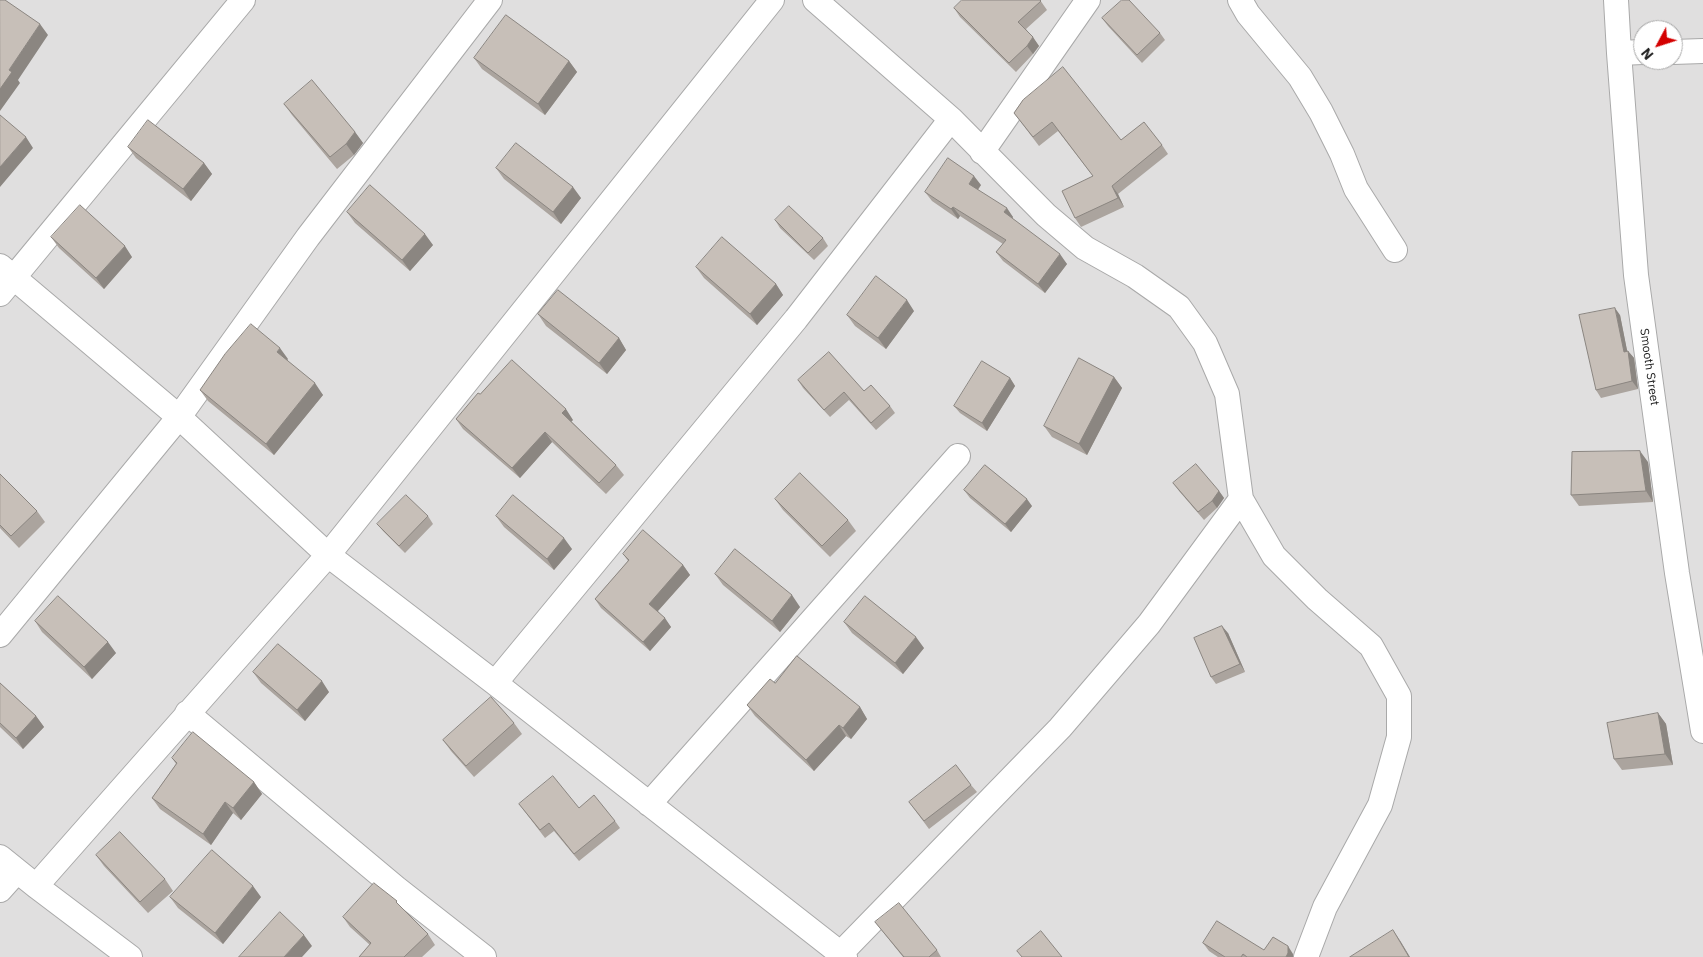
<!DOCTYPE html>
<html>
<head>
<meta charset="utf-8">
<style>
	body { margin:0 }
	#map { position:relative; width:1703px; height:957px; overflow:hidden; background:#f2efe9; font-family:"IBM Plex Sans",sans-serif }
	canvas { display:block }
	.north { position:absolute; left:1633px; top:20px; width:50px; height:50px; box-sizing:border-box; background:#fff; border:1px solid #a7a7a7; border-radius:50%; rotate:230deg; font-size:14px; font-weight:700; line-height:20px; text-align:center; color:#222 }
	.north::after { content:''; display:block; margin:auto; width:18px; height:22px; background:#d40000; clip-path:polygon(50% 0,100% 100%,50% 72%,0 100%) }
</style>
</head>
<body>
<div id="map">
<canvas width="1703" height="957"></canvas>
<div class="north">N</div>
</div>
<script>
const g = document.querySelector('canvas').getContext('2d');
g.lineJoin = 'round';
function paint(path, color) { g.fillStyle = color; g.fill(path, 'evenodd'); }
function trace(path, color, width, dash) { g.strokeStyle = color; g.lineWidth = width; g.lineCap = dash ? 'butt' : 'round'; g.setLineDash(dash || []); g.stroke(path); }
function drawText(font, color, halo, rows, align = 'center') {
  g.font = font + ' "IBM Plex Sans",sans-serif'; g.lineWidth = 5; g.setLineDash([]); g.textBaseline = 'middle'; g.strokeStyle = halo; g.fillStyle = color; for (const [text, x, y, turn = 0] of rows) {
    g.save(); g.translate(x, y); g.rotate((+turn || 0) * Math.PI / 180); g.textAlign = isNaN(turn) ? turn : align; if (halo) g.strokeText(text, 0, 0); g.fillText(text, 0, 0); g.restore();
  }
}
paint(new Path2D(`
	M 0,0 L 1703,0 L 1703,957 L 0,957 ZM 1643,30 L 1673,30 L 1673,60 L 1643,60 Z`), '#e0dfdf');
const minor = new Path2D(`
	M 815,0 L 951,119 L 1046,215 L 1085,248 L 1135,276 L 1179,307 L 1205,343 L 1227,394 L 1241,499 L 1274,556 L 1317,599 L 1371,646 L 1399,696 L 1399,737 L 1380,805 L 1325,907 L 1306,957
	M 1240,0 L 1248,14 L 1300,77 L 1321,112 L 1342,154 L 1356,189 L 1395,250
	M 1616,0 L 1619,53 L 1636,275 L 1677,573 L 1703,731
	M 1673,52 L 1703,51
	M 1619,53 L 1643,52
	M 982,152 L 1088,0
	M 0,266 L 179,417 L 328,555 L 495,683 L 845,957
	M 0,294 L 243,0
	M 0,635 L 179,417 L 308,237 L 490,0
	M 495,683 L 796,319 L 951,119
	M 187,713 L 396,888 L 484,957
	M 649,804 L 958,456
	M 0,857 L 36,886 L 130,957
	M 36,886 L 328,555 L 772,0
	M 0,890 L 17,871
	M 840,954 L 1060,728 L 1149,624 L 1241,499`);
trace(minor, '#a9a9a9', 26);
trace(minor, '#fff', 24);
paint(new Path2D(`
	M 1040,0 L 1047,10 L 1026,29 L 1039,46 L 1033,54 L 1016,72 L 960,17 L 954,8 Z
	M 1102,18 L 1160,33 L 1165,40 L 1142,63 L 1108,26 Z
	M 474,58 L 569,61 L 577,72 L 545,115 L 482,69 Z
	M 1023,100 L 1121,140 L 1162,145 L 1168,154 L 1118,194 L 1124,207 L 1081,227 L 1075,218 L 1093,176 L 1058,131 L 1039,146 L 1014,113 Z
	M 284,104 L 355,132 L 363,143 L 354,155 L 337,169 L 292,115 Z
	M 128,147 L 204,163 L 212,174 L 191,201 L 136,158 Z
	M 496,168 L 581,198 L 561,224 L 504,179 Z
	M 981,185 L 978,190 L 1013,217 L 1012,218 L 1067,264 L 1045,293 L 1003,261 L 996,252 L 1003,244 L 960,216 L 958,219 L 932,201 L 925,192 Z
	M 347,212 L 433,245 L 410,271 L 355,223 Z
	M 775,220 L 823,238 L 828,246 L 814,260 L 780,228 Z
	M 51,237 L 132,257 L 104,289 L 59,248 Z
	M 696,267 L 776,284 L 783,295 L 757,325 L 704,278 Z
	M 914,311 L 886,349 L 855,326 L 847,315 Z
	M 538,314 L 619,338 L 626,350 L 607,374 L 546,326 Z
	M 1620,315 L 1627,351 L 1628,351 L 1634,358 L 1638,389 L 1601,398 L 1596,390 Z
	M 288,359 L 287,360 L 323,395 L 274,455 L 208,401 L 200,390 Z
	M 1114,377 L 1122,388 L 1087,455 L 1052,437 L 1044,426 Z
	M 1010,378 L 1015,386 L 987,431 L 960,413 L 954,406 Z
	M 798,380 L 864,391 L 890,406 L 895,413 L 876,430 L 849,400 L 830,417 L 803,388 Z
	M 480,394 L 573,420 L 571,421 L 616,465 L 624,475 L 606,494 L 552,442 L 520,478 L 463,429 L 456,419 Z
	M 1648,462 L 1653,502 L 1579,506 L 1571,495 Z
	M 0,474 L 37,511 L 45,522 L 19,548 L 0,528 Z
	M 1173,483 L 1219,491 L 1224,498 L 1217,508 L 1204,520 L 1179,491 Z
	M 964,490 L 1032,506 L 1011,532 L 970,498 Z
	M 775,499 L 848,520 L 856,531 L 830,557 L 783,510 Z
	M 428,516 L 433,524 L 405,553 L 383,531 L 377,524 Z
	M 496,516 L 572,549 L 554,570 L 504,527 Z
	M 623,554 L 683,565 L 690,575 L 658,611 L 671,627 L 650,651 L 601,608 L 595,599 L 628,561 Z
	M 715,574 L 800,607 L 780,632 L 723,585 Z
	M 35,621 L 116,653 L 92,679 L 42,632 Z
	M 844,622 L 924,648 L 903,674 L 852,633 Z
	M 1228,633 L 1245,672 L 1216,684 L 1211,677 Z
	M 253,672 L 329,692 L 305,721 L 261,683 Z
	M 0,683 L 36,716 L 44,727 L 23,749 L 0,727 Z
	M 775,683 L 860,707 L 867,719 L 851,739 L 846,736 L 814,771 L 755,716 L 747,705 Z
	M 1658,713 L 1666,724 L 1673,765 L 1622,770 L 1614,759 Z
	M 514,723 L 522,734 L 474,777 L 451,751 L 443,740 Z
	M 172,758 L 254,782 L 262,794 L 241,820 L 233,813 L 211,845 L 160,809 L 152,798 L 176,764 Z
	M 971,785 L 977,792 L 929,829 L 909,802 Z
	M 519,804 L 579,808 L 615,821 L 620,828 L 579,861 L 554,831 L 545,838 Z
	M 96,855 L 165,879 L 173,891 L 148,913 L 104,866 Z
	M 170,897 L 261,897 L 223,944 L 178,908 Z
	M 401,907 L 428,934 L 435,945 L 422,957 L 359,957 L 370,945 L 350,927 L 343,917 Z
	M 875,922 L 937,950 L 941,957 L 903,957 Z
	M 1203,943 L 1293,954 L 1293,957 L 1218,957 L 1209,951 Z`), '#aba49e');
paint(new Path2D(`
	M 40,24 L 48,35 L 18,80 L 20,83 L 0,111 L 0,89 L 9,70 Z
	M 1033,37 L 1039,46 L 1033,54 L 1027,46 Z
	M 569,61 L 577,72 L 545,115 L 538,104 Z
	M 355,132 L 363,143 L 354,155 L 346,144 Z
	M 26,137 L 33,148 L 0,187 L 0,167 Z
	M 204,163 L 212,174 L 191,201 L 183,189 Z
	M 974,176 L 981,185 L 975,193 L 969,184 Z
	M 1112,186 L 1118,194 L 1124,207 L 1118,198 Z
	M 573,187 L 581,198 L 561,224 L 553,212 Z
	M 953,207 L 960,216 L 958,219 L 951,209 Z
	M 1007,208 L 1013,217 L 1011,221 L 1004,212 Z
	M 425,234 L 433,245 L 410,271 L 402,260 Z
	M 125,246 L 132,257 L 104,289 L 96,278 Z
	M 1060,254 L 1067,264 L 1045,293 L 1038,284 Z
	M 776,284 L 783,295 L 757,325 L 750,314 Z
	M 907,300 L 914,311 L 886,349 L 878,338 Z
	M 1615,308 L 1620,315 L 1629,360 L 1624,352 Z
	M 619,338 L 626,350 L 607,374 L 599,363 Z
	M 280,348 L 288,359 L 285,363 L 277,352 Z
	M 1628,351 L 1634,358 L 1638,389 L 1632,381 Z
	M 1114,377 L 1122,388 L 1087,455 L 1079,444 Z
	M 1010,378 L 1015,386 L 987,431 L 982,423 Z
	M 315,383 L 323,395 L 274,455 L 266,444 Z
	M 566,409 L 573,420 L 570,423 L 562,413 Z
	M 545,432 L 552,442 L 520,478 L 512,468 Z
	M 1640,451 L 1648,462 L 1653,502 L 1646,491 Z
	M 1219,491 L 1224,498 L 1217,508 L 1212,501 Z
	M 1027,499 L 1032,506 L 1011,532 L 1005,524 Z
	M 564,538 L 572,549 L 554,570 L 547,559 Z
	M 683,565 L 690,575 L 656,613 L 649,604 Z
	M 792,595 L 800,607 L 780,632 L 772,621 Z
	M 665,618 L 671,627 L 650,651 L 643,642 Z
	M 1222,626 L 1228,633 L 1245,672 L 1240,664 Z
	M 916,637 L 924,648 L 903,674 L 895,663 Z
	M 108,642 L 116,653 L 92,679 L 84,667 Z
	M 322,681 L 329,692 L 305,721 L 297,710 Z
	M 860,707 L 867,719 L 851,739 L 843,728 Z
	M 1658,713 L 1666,724 L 1673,765 L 1665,754 Z
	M 36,716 L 44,727 L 23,749 L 16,738 Z
	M 839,725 L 846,736 L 814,771 L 806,760 Z
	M 254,782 L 262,794 L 241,820 L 233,808 Z
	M 225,802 L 233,813 L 211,845 L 203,834 Z
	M 253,886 L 261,897 L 223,944 L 215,933 Z
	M 1393,930 L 1401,942 L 1410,957 L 1409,957 Z
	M 304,935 L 312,946 L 302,957 L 284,957 Z
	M 1288,946 L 1293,954 L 1293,957 L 1286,957 Z`), '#8b8681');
const building = new Path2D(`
	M 0,0 L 5,0 L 40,24 L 9,70 L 12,72 L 0,89 Z
	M 962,0 L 1040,0 L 1041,1 L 1018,22 L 1033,37 L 1027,46 L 1009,63 L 954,8 Z
	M 1122,0 L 1129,0 L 1160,33 L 1137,55 L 1102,18 Z
	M 506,15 L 569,61 L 538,104 L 474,58 Z
	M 1063,67 L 1121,140 L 1144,122 L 1162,145 L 1112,186 L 1118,198 L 1075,218 L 1062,191 L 1093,176 L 1052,122 L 1033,137 L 1014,113 L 1023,100 Z
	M 312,80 L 355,132 L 346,144 L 330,157 L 284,104 Z
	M 0,115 L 26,137 L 0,167 Z
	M 148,120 L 204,163 L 183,189 L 128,147 Z
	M 516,143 L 573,187 L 553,212 L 496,168 Z
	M 948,158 L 974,176 L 969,184 L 1007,208 L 1004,212 L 1060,254 L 1038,284 L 996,252 L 1006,240 L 953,207 L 951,209 L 925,192 Z
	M 370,185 L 425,234 L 402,260 L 347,212 Z
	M 80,205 L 125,246 L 96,278 L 51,237 Z
	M 789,206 L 823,238 L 808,253 L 775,220 Z
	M 722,237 L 776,284 L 750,314 L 696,267 Z
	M 876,276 L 907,300 L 878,338 L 847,315 Z
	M 558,290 L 619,338 L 599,363 L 538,314 Z
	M 1615,308 L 1624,352 L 1628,351 L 1632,381 L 1596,390 L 1579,315 Z
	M 251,324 L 280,348 L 277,352 L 315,383 L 266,444 L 200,390 L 225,354 Z
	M 829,352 L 864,391 L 871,385 L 890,406 L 871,423 L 844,392 L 824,410 L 798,380 Z
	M 1079,358 L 1114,377 L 1079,444 L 1044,426 Z
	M 512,360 L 566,409 L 562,413 L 616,465 L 599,483 L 545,432 L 512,468 L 456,419 L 478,393 L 480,394 Z
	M 982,361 L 1010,378 L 982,423 L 954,406 Z
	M 1640,451 L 1646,491 L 1571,495 L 1572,452 Z
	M 1196,464 L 1219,491 L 1212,501 L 1198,512 L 1173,483 Z
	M 985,465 L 1027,499 L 1005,524 L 964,490 Z
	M 800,473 L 848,520 L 822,546 L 775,499 Z
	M 0,474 L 37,511 L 11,536 L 0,525 Z
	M 406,495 L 428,516 L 399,546 L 377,524 Z
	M 513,495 L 564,538 L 547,559 L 496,516 Z
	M 643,530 L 683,565 L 649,604 L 665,618 L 643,642 L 595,599 L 629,560 L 623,554 Z
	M 735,549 L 792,595 L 772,621 L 715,574 Z
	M 58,596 L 108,642 L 84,667 L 35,621 Z
	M 865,596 L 916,637 L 895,663 L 844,622 Z
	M 1222,626 L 1240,664 L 1211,677 L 1194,638 Z
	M 278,644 L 322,681 L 297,710 L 253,672 Z
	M 797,656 L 860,707 L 843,728 L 839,725 L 806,760 L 747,705 L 770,679 L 775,683 Z
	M 0,683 L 36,716 L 16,738 L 0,723 Z
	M 491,697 L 514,723 L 466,766 L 443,740 Z
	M 1658,713 L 1665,754 L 1614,759 L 1607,723 Z
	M 193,732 L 254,782 L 233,808 L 225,802 L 203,834 L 152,798 L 177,763 L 172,758 Z
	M 956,765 L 971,785 L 924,821 L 909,802 Z
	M 553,776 L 579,808 L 594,795 L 615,821 L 574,854 L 549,823 L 540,830 L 519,804 Z
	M 120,832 L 165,879 L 140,902 L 96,855 Z
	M 212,850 L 253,886 L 215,933 L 170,897 Z
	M 374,883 L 397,901 L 396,902 L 428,934 L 404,957 L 359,957 L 371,943 L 343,917 Z
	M 899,903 L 937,950 L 929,957 L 904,957 L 875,922 Z
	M 280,912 L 304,935 L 284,957 L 239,957 Z
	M 1217,921 L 1264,950 L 1273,937 L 1288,946 L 1288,953 L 1286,957 L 1247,957 L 1243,954 L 1241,957 L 1225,957 L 1203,943 Z
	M 1393,930 L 1409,957 L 1350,957 Z
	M 1041,931 L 1062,957 L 1022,957 L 1017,951 Z`);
paint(building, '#c7bfb8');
trace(building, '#8b8681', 1);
drawText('12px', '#222', '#fff', [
	["Smooth Street",1649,367,82]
]);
</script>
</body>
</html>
